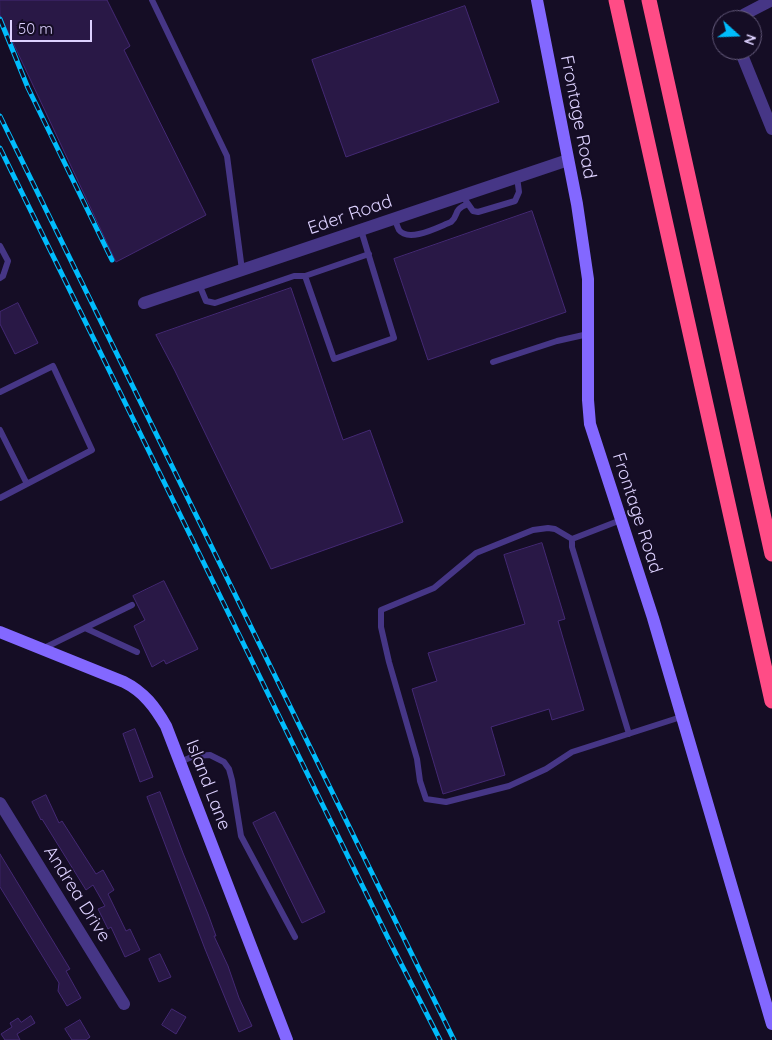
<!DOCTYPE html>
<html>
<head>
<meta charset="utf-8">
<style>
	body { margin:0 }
	#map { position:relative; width:772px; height:1040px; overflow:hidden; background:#150d25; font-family:Quicksand,sans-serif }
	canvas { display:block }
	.north { position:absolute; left:712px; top:10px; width:50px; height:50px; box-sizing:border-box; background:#150d25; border:1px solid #655b7c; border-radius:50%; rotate:110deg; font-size:14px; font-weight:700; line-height:20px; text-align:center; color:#ddd1ff }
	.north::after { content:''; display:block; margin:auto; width:18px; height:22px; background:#00bcfc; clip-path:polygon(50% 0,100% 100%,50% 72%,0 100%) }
	.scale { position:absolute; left:10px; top:20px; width:82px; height:22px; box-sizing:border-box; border:2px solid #ddd1ff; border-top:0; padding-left:6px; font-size:15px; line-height:18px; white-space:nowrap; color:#ddd1ff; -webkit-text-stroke:4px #150d25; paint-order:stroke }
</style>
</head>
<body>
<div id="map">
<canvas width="772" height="1040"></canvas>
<div class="north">N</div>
<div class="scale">50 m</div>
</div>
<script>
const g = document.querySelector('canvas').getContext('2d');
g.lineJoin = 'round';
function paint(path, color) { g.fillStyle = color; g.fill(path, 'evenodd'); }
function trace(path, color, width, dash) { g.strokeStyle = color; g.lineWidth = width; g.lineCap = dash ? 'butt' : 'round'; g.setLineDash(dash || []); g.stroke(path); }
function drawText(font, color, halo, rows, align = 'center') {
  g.font = font + ' Quicksand,sans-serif'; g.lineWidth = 4; g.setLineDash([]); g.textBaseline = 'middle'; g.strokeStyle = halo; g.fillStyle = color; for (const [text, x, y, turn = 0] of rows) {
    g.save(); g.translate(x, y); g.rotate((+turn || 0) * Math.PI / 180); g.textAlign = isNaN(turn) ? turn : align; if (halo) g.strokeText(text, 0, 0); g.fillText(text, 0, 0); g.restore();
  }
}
const building = new Path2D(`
	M 0,0 L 107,0 L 130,46 L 124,50 L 206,215 L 116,262 L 0,15 Z
	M 465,6 L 499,102 L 346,157 L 312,60 Z
	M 532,211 L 566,312 L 428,360 L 394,259 Z
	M 291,288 L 343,440 L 370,430 L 403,522 L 271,569 L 175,371 L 156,335 Z
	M 18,303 L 38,343 L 15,354 L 0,324 L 0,312 Z
	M 542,543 L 565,619 L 558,621 L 584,710 L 552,720 L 549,709 L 491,727 L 505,775 L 443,794 L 412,689 L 437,681 L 428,653 L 525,624 L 504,555 Z
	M 164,581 L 198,649 L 166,664 L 164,660 L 152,667 L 134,626 L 145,620 L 133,596 Z
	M 135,729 L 153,777 L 140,782 L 123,734 Z
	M 160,792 L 183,853 L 208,914 L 216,936 L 214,936 L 228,966 L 239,998 L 252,1026 L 239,1032 L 205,949 L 147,797 Z
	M 46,795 L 59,823 L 62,821 L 96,874 L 103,870 L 114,890 L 108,894 L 126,931 L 130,929 L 140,950 L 125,957 L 111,927 L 108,929 L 98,909 L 105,906 L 93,885 L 86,890 L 42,819 L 41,820 L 32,802 Z
	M 275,812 L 325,912 L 302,923 L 253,823 Z
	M 0,854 L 70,969 L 66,971 L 81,998 L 67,1006 L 58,991 L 59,983 L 0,887 Z
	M 160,954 L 171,977 L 159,982 L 149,959 Z
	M 172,1009 L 186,1017 L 176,1034 L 162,1025 Z
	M 31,1016 L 35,1023 L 17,1034 L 20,1040 L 5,1040 L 1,1034 L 12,1027 L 10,1023 L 18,1018 L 21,1022 Z
	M 80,1020 L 90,1037 L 86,1040 L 72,1040 L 65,1029 Z`);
paint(building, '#291846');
trace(building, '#442974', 1);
trace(new Path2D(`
	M 152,0 L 227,156 L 242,270
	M 466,201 L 473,211 L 478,212 L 515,201 L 519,192 L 517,177
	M 395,219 C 396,222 397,226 399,230 C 409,243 438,227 451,222 C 460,214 452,210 468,204
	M 0,246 L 8,261 L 3,276 L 0,278
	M 305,276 L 369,254
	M 199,284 L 206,301 L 215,303 L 294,276 L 305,276 L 334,359 L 394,338 L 361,230
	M 493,362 L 557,341 L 588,334
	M 0,392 L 53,366 L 92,450 L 0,498
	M 0,430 L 27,484
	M 621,520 L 572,539 L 572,547 L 629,734
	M 572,539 L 555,529 L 548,528 L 533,530 L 476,553 L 434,588 L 381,610 L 381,627 L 389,662 L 417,759 L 420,781 L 426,799 L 446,802 L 509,786 L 546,769 L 572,752 L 681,717
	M 85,628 L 137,652
	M 44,648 L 132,605
	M 180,762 L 194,756 L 210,755 L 224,762 L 229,769 L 232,780 L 241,836 L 295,937`), '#463686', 6);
trace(new Path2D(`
	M 738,20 L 745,14 L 772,0
	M 740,50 L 772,129
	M 144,303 L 568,160
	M 0,803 L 124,1004`), '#463686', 12);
trace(new Path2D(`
	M 537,0 L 577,204 L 588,279 L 588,400 L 590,424 L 653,618 L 772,1024
	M 0,632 L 124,682 C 144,692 155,707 166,726 L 287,1040`), '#8368ff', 12);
trace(new Path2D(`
	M 616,0 L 772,701
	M 649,0 L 772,554`), '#ff4c86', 15);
const rail = new Path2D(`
	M 0,19 L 28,88 L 112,260
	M 0,116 L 454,1040
	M 0,148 L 390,942 L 440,1040`);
trace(rail, '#00bcfc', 5);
trace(rail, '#150d25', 3, [9]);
drawText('18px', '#ddd1ff', '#150d25', [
	["Frontage Road",578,117,79],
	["Eder Road",350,215,-19],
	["Frontage Road",637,513,72],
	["Island Lane",208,785,69],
	["Andrea Drive",77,894,58]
]);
</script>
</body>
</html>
